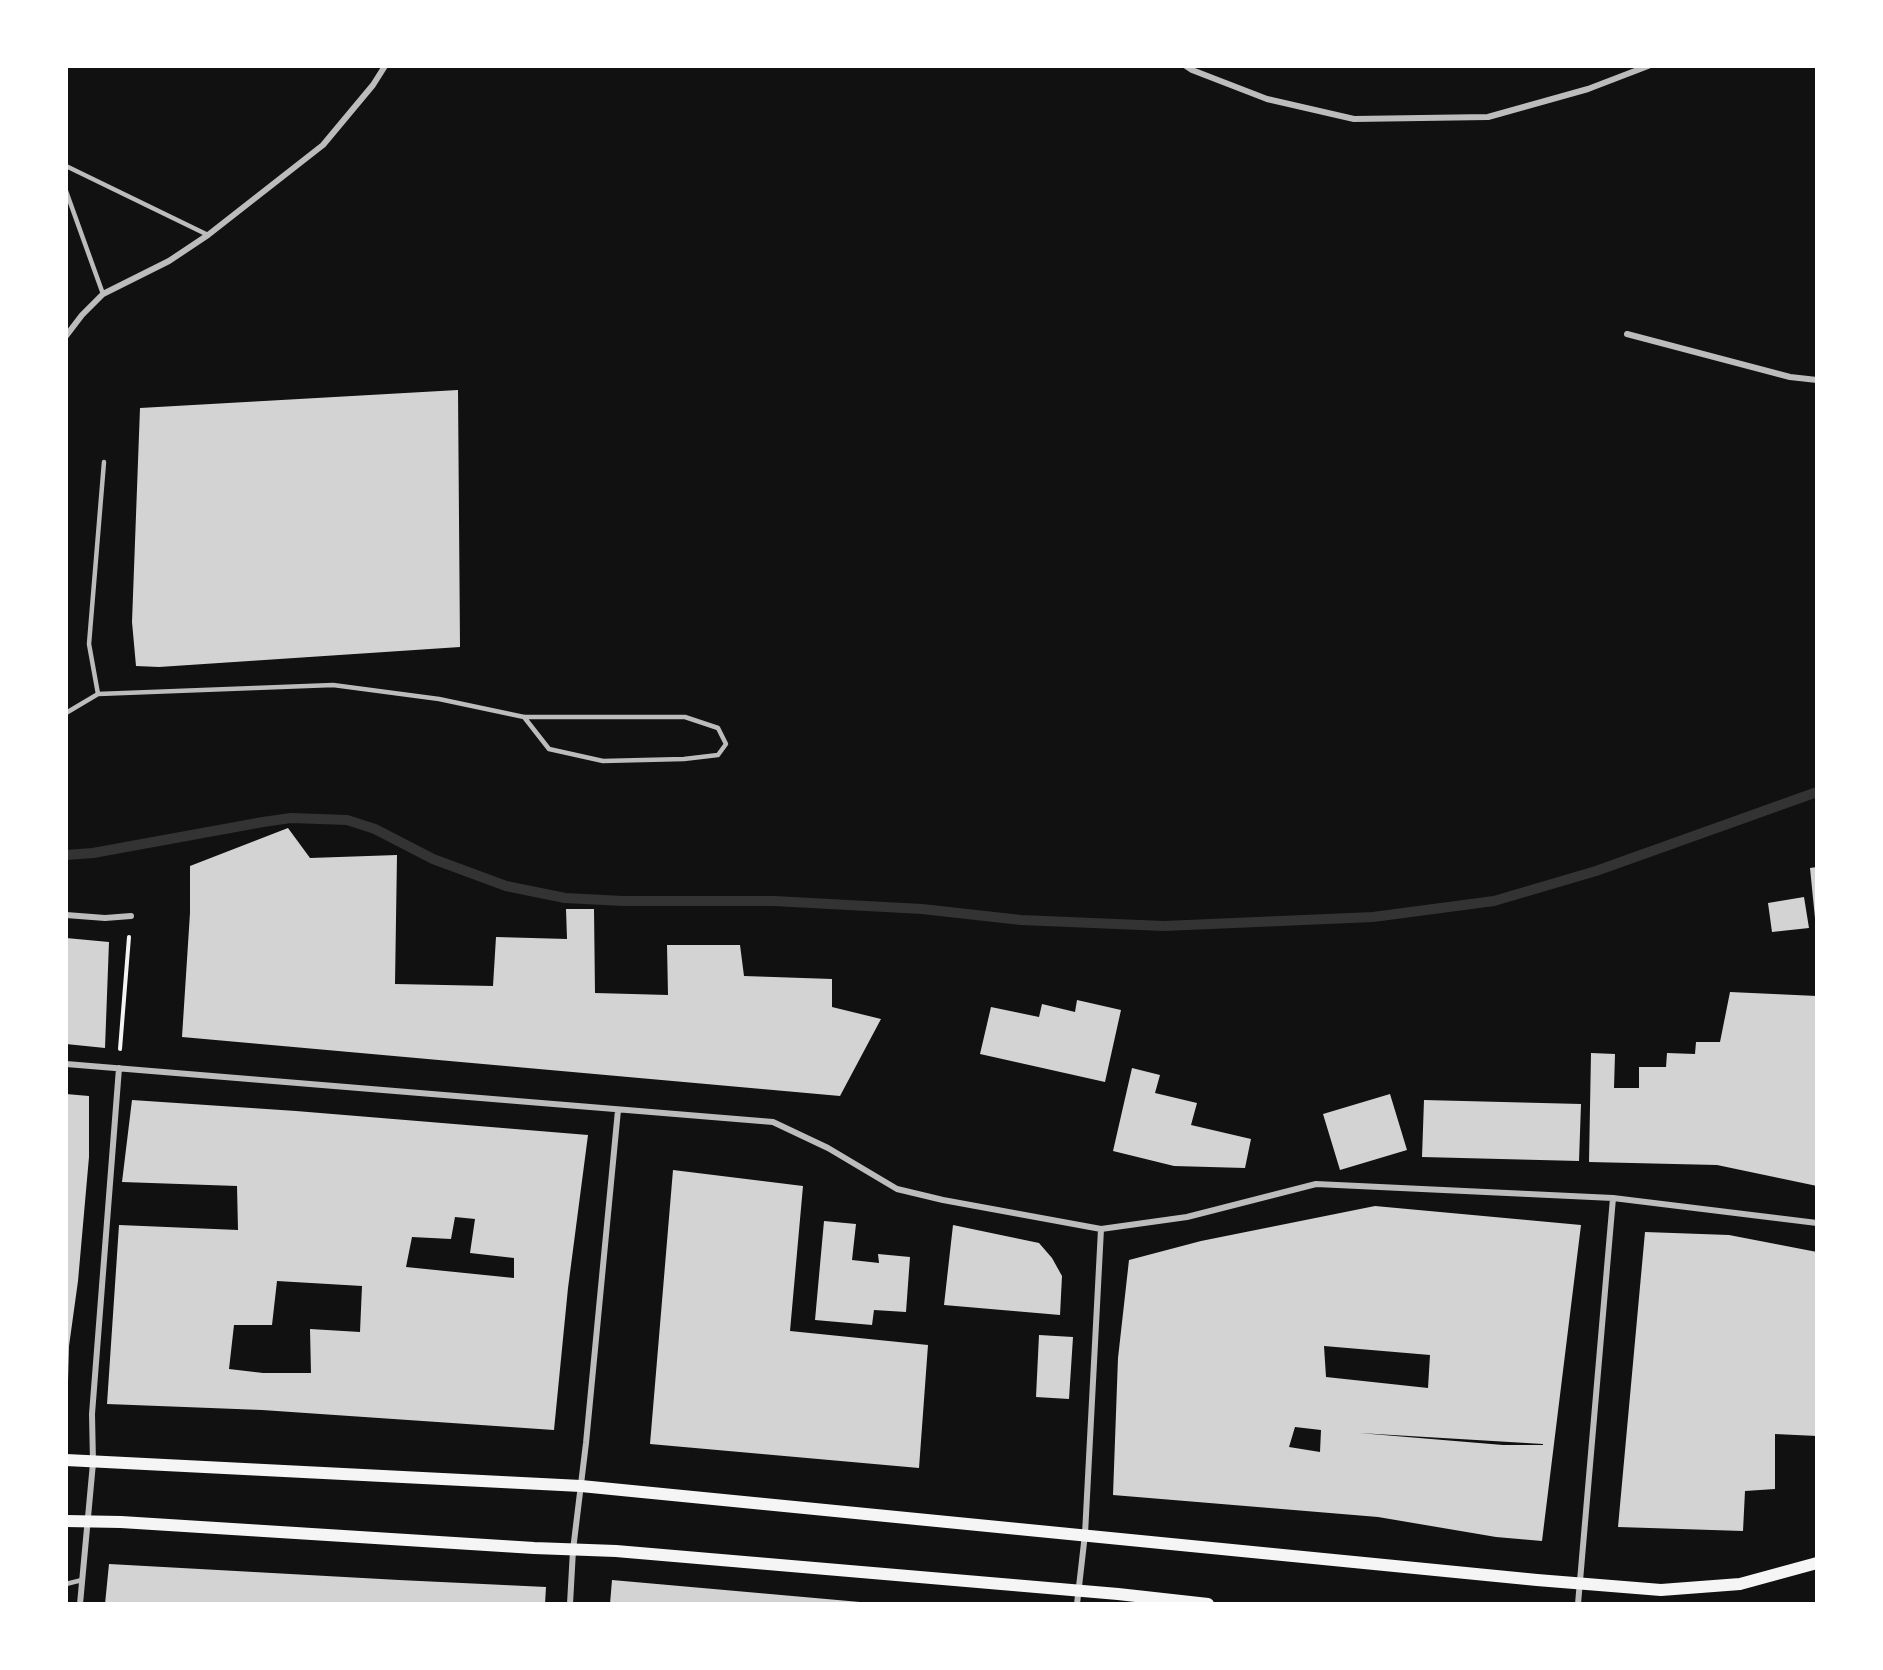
<!DOCTYPE html>
<html>
<head>
<meta charset="utf-8">
<style>
	body { margin:0 }
	#map { position:relative; width:1883px; height:1670px; overflow:hidden; background:#111; font-family:"DejaVu Sans",sans-serif }
	canvas { display:block }
	.frame { position:absolute; inset:0; border:68px solid #fff; pointer-events:none }
</style>
</head>
<body>
<div id="map">
<canvas width="1883" height="1670"></canvas>
<div class="frame"></div>
</div>
<script>
const g = document.querySelector('canvas').getContext('2d');
g.lineJoin = 'round';
function trace(path, color, width, dash) { g.strokeStyle = color; g.lineWidth = width; g.lineCap = dash ? 'butt' : 'round'; g.setLineDash(dash || []); g.stroke(path); }
function paint(path, color) { g.fillStyle = color; g.fill(path, 'evenodd'); }
trace(new Path2D(`
	M 66,855 L 93,853 L 263,822 L 291,818 L 347,820 L 375,829 L 433,859 L 506,886 L 565,898 L 623,901 L 774,901 L 922,909 L 1021,920 L 1164,926 L 1373,917 L 1494,901 L 1596,871 L 1817,792`), '#333', 10);
paint(new Path2D(`
	M 458,390 L 460,647 L 159,667 L 136,666 L 132,622 L 140,408 Z
	M 288,828 L 310,858 L 397,855 L 395,984 L 493,986 L 496,937 L 567,939 L 566,909 L 594,909 L 595,993 L 668,995 L 667,945 L 740,945 L 744,976 L 832,979 L 832,1007 L 881,1019 L 840,1096 L 182,1037 L 190,913 L 190,866 Z
	M 1817,867 L 1817,918 L 1815,918 L 1810,868 Z
	M 1804,897 L 1809,928 L 1772,932 L 1768,903 Z
	M 66,938 L 109,942 L 105,1048 L 66,1044 Z
	M 1730,992 L 1817,996 L 1817,1186 L 1717,1165 L 1589,1162 L 1591,1053 L 1615,1054 L 1614,1088 L 1639,1088 L 1639,1067 L 1666,1067 L 1667,1053 L 1695,1054 L 1696,1042 L 1720,1042 Z
	M 1077,1000 L 1121,1010 L 1105,1082 L 980,1054 L 991,1007 L 1039,1017 L 1042,1004 L 1075,1012 Z
	M 1132,1068 L 1160,1075 L 1155,1093 L 1197,1103 L 1191,1125 L 1251,1139 L 1245,1168 L 1174,1166 L 1113,1151 Z
	M 66,1094 L 89,1096 L 89,1157 L 78,1281 L 69,1346 L 68,1381 L 66,1381 Z
	M 1390,1094 L 1407,1150 L 1340,1170 L 1323,1114 Z
	M 132,1100 L 296,1111 L 588,1135 L 568,1288 L 554,1430 L 262,1410 L 107,1404 L 119,1225 L 238,1230 L 237,1186 L 122,1182 ZM 455,1217 L 475,1219 L 470,1253 L 514,1258 L 514,1278 L 406,1267 L 412,1237 L 451,1239 ZM 277,1281 L 362,1286 L 360,1332 L 310,1329 L 311,1373 L 263,1373 L 229,1369 L 234,1325 L 272,1325 Z
	M 1424,1100 L 1581,1104 L 1579,1161 L 1422,1157 Z
	M 673,1170 L 803,1186 L 790,1331 L 928,1345 L 919,1468 L 650,1444 Z
	M 1375,1206 L 1581,1225 L 1542,1541 L 1496,1537 L 1378,1517 L 1113,1495 L 1118,1358 L 1129,1260 L 1201,1241 ZM 1324,1346 L 1430,1355 L 1428,1388 L 1326,1377 ZM 1295,1427 L 1321,1430 L 1320,1452 L 1289,1447 ZM 1359,1433 L 1543,1444 L 1543,1445 L 1503,1445 Z
	M 824,1221 L 856,1224 L 852,1260 L 879,1263 L 878,1254 L 910,1257 L 906,1312 L 874,1310 L 872,1325 L 815,1320 Z
	M 953,1225 L 1039,1243 L 1052,1258 L 1062,1276 L 1060,1315 L 944,1305 Z
	M 1645,1232 L 1729,1235 L 1817,1252 L 1817,1436 L 1775,1434 L 1775,1489 L 1745,1491 L 1743,1531 L 1618,1527 Z
	M 1039,1335 L 1073,1337 L 1069,1399 L 1036,1397 Z
	M 109,1564 L 399,1580 L 546,1587 L 545,1604 L 105,1604 Z
	M 612,1580 L 860,1602 L 860,1604 L 610,1604 Z`), '#d3d3d3');
trace(new Path2D(`
	M 120,1049 L 129,937`), '#f5f5f5', 4);
trace(new Path2D(`
	M 66,166 L 208,235
	M 66,191 L 103,294
	M 98,694 L 89,644 L 104,462
	M 66,713 L 98,694 L 333,685 L 439,699 L 524,717 L 685,717 L 718,728 L 726,744 L 718,755 L 684,759 L 603,761 L 549,749 L 524,717
	M 66,1584 L 82,1580`), '#bcbcbc', 4.5);
trace(new Path2D(`
	M 1186,66 L 1192,70 L 1267,99 L 1354,119 L 1488,117 L 1588,89 L 1648,66
	M 1627,334 L 1790,377 L 1817,380
	M 66,336 L 82,315 L 103,294 L 169,261 L 208,235 L 323,145 L 373,85 L 385,66
	M 66,915 L 105,918 L 131,916
	M 66,1064 L 773,1122 L 828,1148 L 897,1189 L 943,1200 L 1101,1229 L 1187,1217 L 1316,1184 L 1613,1198 L 1817,1223
	M 80,1604 L 93,1463 L 92,1414 L 119,1068
	M 570,1604 L 573,1550 L 586,1443 L 618,1110
	M 1077,1604 L 1085,1534 L 1101,1229
	M 1578,1604 L 1613,1198`), '#bcbcbc', 6);
trace(new Path2D(`
	M 66,1460 L 581,1486 L 1537,1580 L 1661,1590 L 1740,1584 L 1817,1563
	M 66,1521 L 121,1522 L 534,1548 L 616,1551 L 1118,1594 L 1208,1604`), '#f5f5f5', 12);
</script>
</body>
</html>
